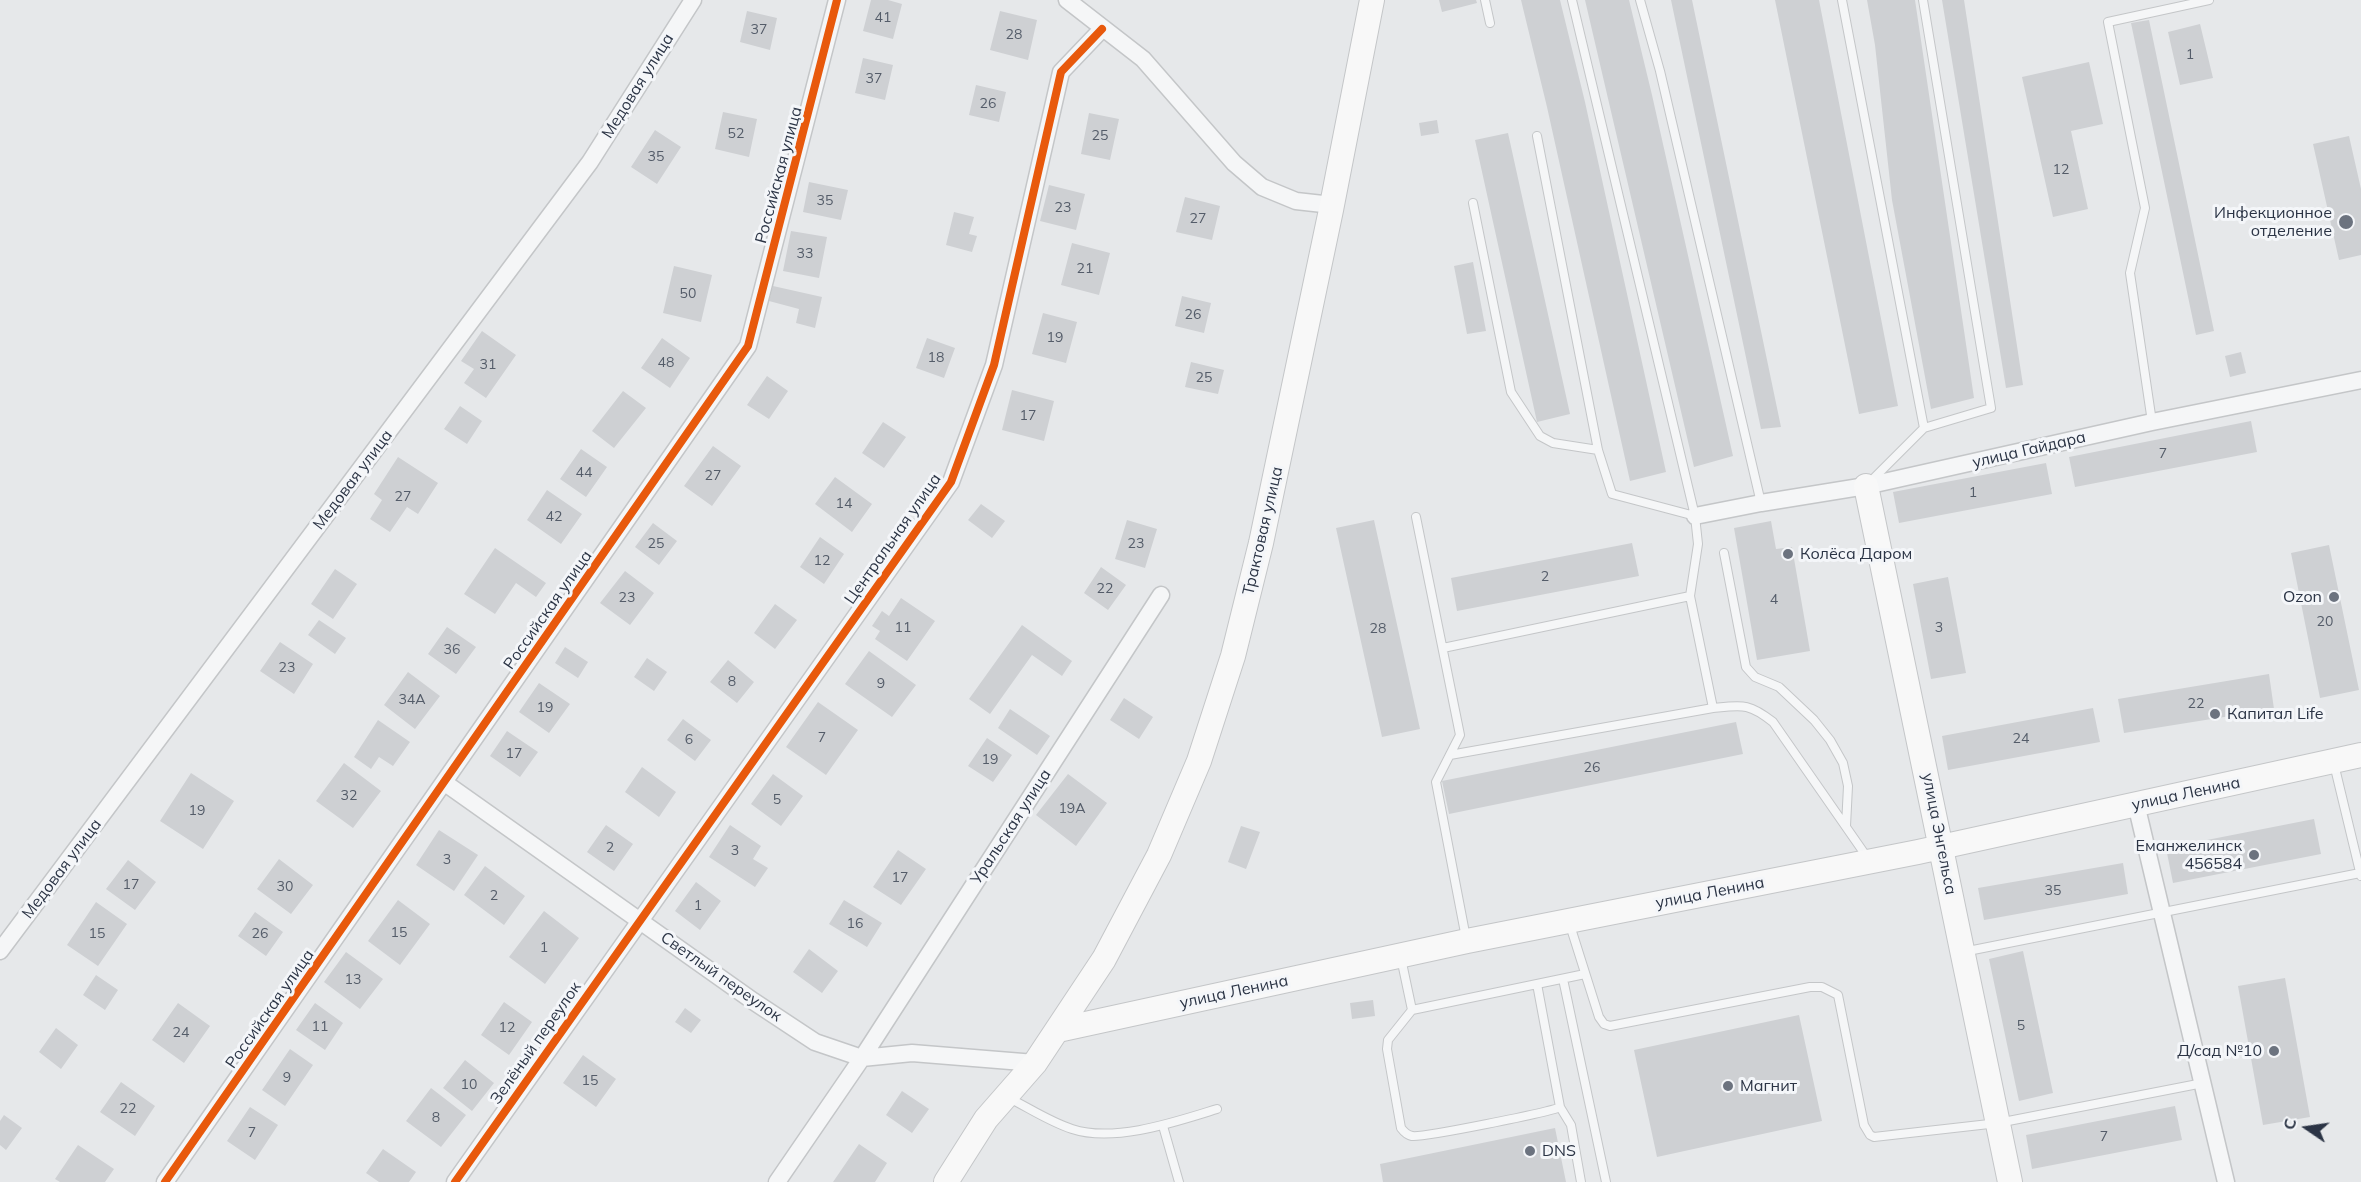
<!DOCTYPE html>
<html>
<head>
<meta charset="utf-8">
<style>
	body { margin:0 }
	#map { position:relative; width:2361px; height:1182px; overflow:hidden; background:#e6e8ea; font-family:Mulish,sans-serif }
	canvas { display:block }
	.north { position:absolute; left:2277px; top:1098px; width:60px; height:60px; -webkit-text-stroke:4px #f4f6f9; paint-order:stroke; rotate:283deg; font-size:16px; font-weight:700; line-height:24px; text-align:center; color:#2b3445 }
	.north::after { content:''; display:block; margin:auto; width:21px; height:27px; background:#2b3445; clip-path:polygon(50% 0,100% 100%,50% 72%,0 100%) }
</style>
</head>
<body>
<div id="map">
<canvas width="2361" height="1182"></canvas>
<div class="north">С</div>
</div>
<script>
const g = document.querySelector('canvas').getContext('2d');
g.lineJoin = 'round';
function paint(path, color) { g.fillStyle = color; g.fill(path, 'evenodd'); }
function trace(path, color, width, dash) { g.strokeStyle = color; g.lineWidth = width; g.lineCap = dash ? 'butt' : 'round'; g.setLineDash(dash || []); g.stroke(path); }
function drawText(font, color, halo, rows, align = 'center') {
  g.font = font + ' Mulish,sans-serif'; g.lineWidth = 6; g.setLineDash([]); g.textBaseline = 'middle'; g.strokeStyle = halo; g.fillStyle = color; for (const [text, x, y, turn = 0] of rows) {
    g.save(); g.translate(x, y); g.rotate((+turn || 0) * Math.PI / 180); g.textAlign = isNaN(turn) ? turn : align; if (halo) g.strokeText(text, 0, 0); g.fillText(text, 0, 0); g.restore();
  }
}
paint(new Path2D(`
	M 871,0 L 888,0 L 902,4 L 893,39 L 863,31 Z
	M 1439,0 L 1476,0 L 1477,3 L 1442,12 Z
	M 1521,0 L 1560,0 L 1585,102 L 1666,472 L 1630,481 L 1547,107 Z
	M 1585,0 L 1629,0 L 1652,95 L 1733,456 L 1694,467 Z
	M 1671,0 L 1692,0 L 1781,427 L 1761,429 Z
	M 1775,0 L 1819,0 L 1898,406 L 1859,414 Z
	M 1867,0 L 1915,0 L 1974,398 L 1931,409 L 1892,200 L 1875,45 Z
	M 1942,0 L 1964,0 L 2023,385 L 2006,388 Z
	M 747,11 L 777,18 L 770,50 L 740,42 Z
	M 1000,11 L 1037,20 L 1028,60 L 990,50 Z
	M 2149,20 L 2214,331 L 2196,335 L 2131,23 Z
	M 2200,24 L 2213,78 L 2180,85 L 2168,32 Z
	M 863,58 L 893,65 L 885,100 L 855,93 Z
	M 2089,62 L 2103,124 L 2071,131 L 2088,209 L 2053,217 L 2022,77 Z
	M 976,85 L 1006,92 L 999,122 L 969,115 Z
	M 723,112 L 757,119 L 749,157 L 715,149 Z
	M 1089,113 L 1119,119 L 1110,160 L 1081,154 Z
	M 1437,120 L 1439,133 L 1421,136 L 1419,123 Z
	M 655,130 L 681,147 L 657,184 L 631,167 Z
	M 1508,133 L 1570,414 L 1537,422 L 1475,140 Z
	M 2349,136 L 2361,189 L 2361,255 L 2339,260 L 2313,144 Z
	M 809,182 L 848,190 L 841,220 L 803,212 Z
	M 1049,185 L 1085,194 L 1076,230 L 1040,221 Z
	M 1185,197 L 1220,206 L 1212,240 L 1176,232 Z
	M 954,212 L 974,217 L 969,234 L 977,236 L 972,252 L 946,245 Z
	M 791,231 L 827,237 L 819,278 L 783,271 Z
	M 1072,243 L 1110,253 L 1099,295 L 1061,285 Z
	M 1473,262 L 1486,331 L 1467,334 L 1454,266 Z
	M 674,266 L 712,275 L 701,322 L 663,313 Z
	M 773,286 L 822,297 L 815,328 L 796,323 L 799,309 L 769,301 Z
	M 1182,296 L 1211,303 L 1204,333 L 1175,326 Z
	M 1043,313 L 1077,322 L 1066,363 L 1032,354 Z
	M 482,331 L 516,355 L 486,398 L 464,383 L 474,369 L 461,361 Z
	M 662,338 L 690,358 L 670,388 L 641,368 Z
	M 927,338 L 955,348 L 944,378 L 916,368 Z
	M 2241,352 L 2246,373 L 2230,377 L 2225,356 Z
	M 1191,362 L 1224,370 L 1218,394 L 1185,387 Z
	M 767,376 L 788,391 L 769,419 L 747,405 Z
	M 1012,390 L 1054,401 L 1044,441 L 1002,430 Z
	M 623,391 L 646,408 L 614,448 L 592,431 Z
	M 460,406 L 482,421 L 467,444 L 444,429 Z
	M 2251,421 L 2257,452 L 2075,487 L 2069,457 Z
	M 883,422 L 906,437 L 884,468 L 862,453 Z
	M 713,446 L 741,466 L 712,506 L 684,486 Z
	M 581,449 L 607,467 L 586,497 L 560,479 Z
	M 398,457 L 438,483 L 418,514 L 407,507 L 390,532 L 370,519 L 382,500 L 374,494 Z
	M 2046,463 L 2052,494 L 1899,523 L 1893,492 Z
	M 835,477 L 872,504 L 852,532 L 815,504 Z
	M 547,490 L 582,514 L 561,544 L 527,520 Z
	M 981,504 L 1005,521 L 992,538 L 968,520 Z
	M 1127,520 L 1157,529 L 1145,568 L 1115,559 Z
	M 1374,520 L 1420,729 L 1382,737 L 1336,528 Z
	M 1771,521 L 1776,549 L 1792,547 L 1810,651 L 1757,660 L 1734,528 Z
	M 653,523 L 677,541 L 659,565 L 635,547 Z
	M 820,537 L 844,554 L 824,584 L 800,567 Z
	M 1632,543 L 1639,576 L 1457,611 L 1451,578 Z
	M 2329,545 L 2359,690 L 2320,698 L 2291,553 Z
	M 495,548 L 546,583 L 536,597 L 516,583 L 495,614 L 464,594 Z
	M 1101,567 L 1126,585 L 1108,610 L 1084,593 Z
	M 335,569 L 357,584 L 333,619 L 311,604 Z
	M 625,571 L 654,593 L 630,625 L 600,603 Z
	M 1948,577 L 1966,673 L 1931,679 L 1913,584 Z
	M 901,598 L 935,621 L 907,661 L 875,639 L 880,631 L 872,626 L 882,611 L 889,616 Z
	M 775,604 L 797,620 L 775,649 L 754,633 Z
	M 319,620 L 346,638 L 335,654 L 308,635 Z
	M 1022,625 L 1072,661 L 1062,676 L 1032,655 L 990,714 L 969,699 Z
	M 447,627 L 476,647 L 456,674 L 428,654 Z
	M 280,642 L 313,664 L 294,694 L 260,671 Z
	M 565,647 L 588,662 L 578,678 L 555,663 Z
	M 869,651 L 916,685 L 892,717 L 845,684 Z
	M 647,658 L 667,672 L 654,691 L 634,677 Z
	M 728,660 L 754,682 L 737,703 L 710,682 Z
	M 408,672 L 440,696 L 415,729 L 384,705 Z
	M 2269,674 L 2274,709 L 2124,733 L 2118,699 Z
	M 539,683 L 570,704 L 549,733 L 519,712 Z
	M 1124,698 L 1153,717 L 1139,739 L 1110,720 Z
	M 818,702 L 858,730 L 826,775 L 786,747 Z
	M 2093,708 L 2100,742 L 1948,770 L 1942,736 Z
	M 1010,709 L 1050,736 L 1037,755 L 998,728 Z
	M 683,719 L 711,740 L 695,761 L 667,740 Z
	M 378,720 L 410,742 L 393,766 L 379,757 L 371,769 L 354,757 Z
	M 1736,722 L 1743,754 L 1449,814 L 1442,781 Z
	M 507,731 L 538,752 L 520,777 L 490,756 Z
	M 987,738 L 1012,755 L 993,782 L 968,766 Z
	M 344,763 L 381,791 L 353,828 L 316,801 Z
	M 642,767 L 676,792 L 659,817 L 625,792 Z
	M 191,773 L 234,801 L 203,849 L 160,821 Z
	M 773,774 L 803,796 L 781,826 L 751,804 Z
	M 1068,774 L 1107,803 L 1076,846 L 1036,815 Z
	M 2314,819 L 2321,854 L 2173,883 L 2166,848 Z
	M 606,825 L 633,844 L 614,871 L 587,852 Z
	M 730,825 L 761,846 L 753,859 L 768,868 L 755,887 L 709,857 Z
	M 1241,826 L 1260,832 L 1246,869 L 1228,862 Z
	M 439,830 L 478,855 L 454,891 L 416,865 Z
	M 898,850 L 926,869 L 901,905 L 873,887 Z
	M 279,859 L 313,885 L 291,914 L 257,889 Z
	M 128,860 L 156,882 L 135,910 L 106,889 Z
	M 2123,863 L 2128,894 L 1984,920 L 1978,888 Z
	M 485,866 L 525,896 L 504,925 L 464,895 Z
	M 696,882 L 721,901 L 700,930 L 675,911 Z
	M 398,900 L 430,924 L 400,965 L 368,941 Z
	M 844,900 L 882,923 L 867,947 L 829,924 Z
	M 96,902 L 127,924 L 98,966 L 67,945 Z
	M 544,911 L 579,938 L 545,984 L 509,957 Z
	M 255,912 L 283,932 L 266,956 L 238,936 Z
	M 809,949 L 838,971 L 822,993 L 793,972 Z
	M 2023,951 L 2053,1093 L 2019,1101 L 1989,959 Z
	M 346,952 L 383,979 L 360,1009 L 324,982 Z
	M 96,975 L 118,990 L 105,1010 L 83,995 Z
	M 2285,978 L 2310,1117 L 2263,1125 L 2238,986 Z
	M 1373,1000 L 1375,1016 L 1352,1019 L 1350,1003 Z
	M 504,1002 L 532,1022 L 509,1055 L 481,1035 Z
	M 178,1003 L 210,1026 L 184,1063 L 152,1040 Z
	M 315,1003 L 343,1023 L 325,1050 L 296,1030 Z
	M 685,1008 L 701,1020 L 691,1033 L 675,1022 Z
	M 1799,1015 L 1822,1121 L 1657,1157 L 1634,1050 Z
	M 56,1028 L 78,1045 L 61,1069 L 39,1052 Z
	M 290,1049 L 313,1065 L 285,1106 L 262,1090 Z
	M 583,1055 L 616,1079 L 596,1107 L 563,1083 Z
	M 465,1060 L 494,1083 L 472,1111 L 443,1088 Z
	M 121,1082 L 155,1106 L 135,1136 L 100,1112 Z
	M 431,1088 L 466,1115 L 441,1147 L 406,1121 Z
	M 902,1091 L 929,1109 L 912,1133 L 886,1115 Z
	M 2175,1106 L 2182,1140 L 2032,1169 L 2026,1135 Z
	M 250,1107 L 278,1125 L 255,1160 L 227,1141 Z
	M 4,1115 L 22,1128 L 6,1150 L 0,1145 L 0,1121 Z
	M 1555,1128 L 1566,1182 L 1383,1182 L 1380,1164 Z
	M 859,1144 L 887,1163 L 875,1182 L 833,1182 Z
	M 78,1145 L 114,1169 L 105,1182 L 60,1182 L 55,1179 Z
	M 383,1149 L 416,1172 L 409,1182 L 379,1182 L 366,1173 Z`), '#ced0d3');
const lane = new Path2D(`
	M 1485,0 L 1490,23
	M 1572,0 L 1695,516 L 1698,544 L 1690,596
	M 1640,0 L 1660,71 L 1761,503
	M 1842,0 L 1924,428
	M 1537,136 L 1598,450 L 1612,494 L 1695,516
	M 1473,203 L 1511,392 L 1540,436 L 1553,443 L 1598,450
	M 2152,422 L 2130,273 L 2145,208 L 2108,22 L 2209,0
	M 1870,482 L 1924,428 L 1991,408 L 1923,0
	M 1416,517 L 1460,735 L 1436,782 L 1466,938
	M 1724,553 L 1746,667 L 1755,677 L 1779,687 L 1814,720 L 1830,740 L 1843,763 L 1848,786 L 1846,826
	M 1443,648 L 1690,596 L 1713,708
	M 1450,755 L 1713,708 C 1743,705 1749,703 1773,722 L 1869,860
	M 2334,764 L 2361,876
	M 1569,922 L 1599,1017 L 1604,1024 L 1610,1026 L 1810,987 L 1822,987 L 1838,995 L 1864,1125 L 1870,1135 L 1874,1137 L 1998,1123 L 2203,1083
	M 1963,952 L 2360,873
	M 1401,958 L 1412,1010
	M 1563,979 L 1606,1182
	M 1537,984 L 1560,1107 C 1551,1112 1421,1138 1412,1136 C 1407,1135 1404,1132 1401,1128 L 1387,1049 L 1388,1040 L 1412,1010 L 1585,974
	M 1009,1098 C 1029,1108 1050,1122 1072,1129 C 1114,1143 1175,1122 1217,1109
	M 1560,1107 L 1571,1125 L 1581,1182
	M 1163,1126 L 1179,1182`);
const street = new Path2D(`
	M 1067,0 L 1143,59 L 1234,163 L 1262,187 L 1296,201 L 1332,205
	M 1695,516 L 1761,503 L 1866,486 L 2152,422 L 2361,380
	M 445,783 L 753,1001 L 815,1042 L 862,1058 L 912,1053 L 1035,1063
	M 2136,804 L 2226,1182
	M 0,951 L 590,162 L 693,0
	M 165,1182 L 748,346 L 837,0
	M 455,1182 L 951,482 L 994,365 L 1061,72 L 1102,29
	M 777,1182 L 862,1058 L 1161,595`);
const secondary = new Path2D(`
	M 1866,486 L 2010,1182
	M 1058,1030 L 1467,941 L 1918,852 L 2361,755
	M 946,1182 L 986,1119 L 1035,1063 L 1104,959 L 1159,855 L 1199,761 L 1233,656 L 1261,543 L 1331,210 L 1372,0`);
trace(lane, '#c4c6c8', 10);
trace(street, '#c4c6c8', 19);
trace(secondary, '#c4c6c8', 26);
trace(lane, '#f5f6f7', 8);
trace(street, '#f5f6f7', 16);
trace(secondary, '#f8f8f8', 24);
trace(new Path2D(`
	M 165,1182 L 748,346 L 837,0
	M 455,1182 L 951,482 L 994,365 L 1061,72 L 1102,29`), '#e8590c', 8);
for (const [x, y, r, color] of [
	[2346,222,8,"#6c737f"],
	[1788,554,6,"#6c737f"],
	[2334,597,6,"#6c737f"],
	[2215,714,6,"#6c737f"],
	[2254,855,6,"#6c737f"],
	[2274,1051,6,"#6c737f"],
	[1728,1086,6,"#6c737f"],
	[1530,1151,6,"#6c737f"]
]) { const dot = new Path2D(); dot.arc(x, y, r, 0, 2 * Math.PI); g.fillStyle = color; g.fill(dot); trace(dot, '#f4f6f9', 2); }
drawText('14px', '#545c69', null, [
	["41",883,18],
	["37",759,30],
	["28",1014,35],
	["1",2190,55],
	["37",874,79],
	["26",988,104],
	["52",736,134],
	["25",1100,136],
	["35",656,157],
	["12",2061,170],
	["35",825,201],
	["23",1063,208],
	["27",1198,219],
	["33",805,254],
	["21",1085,269],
	["50",688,294],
	["26",1193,315],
	["19",1055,338],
	["18",936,358],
	["48",666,363],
	["31",488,365],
	["25",1204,378],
	["17",1028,416],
	["7",2163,454],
	["44",584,473],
	["27",713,476],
	["1",1973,493],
	["27",403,497],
	["14",844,504],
	["42",554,517],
	["25",656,544],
	["23",1136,544],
	["12",822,561],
	["2",1545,577],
	["22",1105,589],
	["23",627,598],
	["4",1774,600],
	["20",2325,622],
	["11",903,628],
	["3",1939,628],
	["28",1378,629],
	["36",452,650],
	["23",287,668],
	["8",732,682],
	["9",881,684],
	["34А",412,700],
	["22",2196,704],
	["19",545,708],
	["7",822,738],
	["24",2021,739],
	["6",689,740],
	["17",514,754],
	["19",990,760],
	["26",1592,768],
	["32",349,796],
	["5",777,800],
	["19А",1072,809],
	["19",197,811],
	["2",610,848],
	["3",735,851],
	["3",447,860],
	["17",900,878],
	["17",131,885],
	["30",285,887],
	["35",2053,891],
	["2",494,896],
	["1",698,906],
	["16",855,924],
	["15",399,933],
	["15",97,934],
	["26",260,934],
	["1",544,948],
	["13",353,980],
	["5",2021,1026],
	["11",320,1027],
	["12",507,1028],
	["24",181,1033],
	["9",287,1078],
	["15",590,1081],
	["10",469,1085],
	["22",128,1109],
	["8",436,1118],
	["7",252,1133],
	["7",2104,1137]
]);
drawText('16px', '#2b3445', '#f4f6f9', [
	["Медовая улица",638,86,-58],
	["Российская улица",779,175,-75],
	["улица Гайдара",2029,450,-13],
	["Медовая улица",353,480,-53],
	["Трактовая улица",1263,531,-77],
	["Центральная улица",893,539,-55],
	["Российская улица",548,610,-55],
	["улица Ленина",2186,794,-12],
	["Уральская улица",1011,827,-57],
	["улица Энгельса",1939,834,79],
	["Медовая улица",62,869,-53],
	["улица Ленина",1710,893,-11],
	["Светлый переулок",721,977,35],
	["улица Ленина",1234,992,-12],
	["Российская улица",270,1009,-55],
	["Зелёный переулок",536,1043,-55]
]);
drawText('16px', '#2b3445', '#f4f6f9', [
	["Инфекционное",2332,213],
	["отделение",2332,231],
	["Колёса Даром",1800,554,"left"],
	["Ozon",2322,597],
	["Капитал Life",2227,714,"left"],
	["Еманжелинск",2242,846],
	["456584",2242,864],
	["Д/сад №10",2262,1051],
	["Магнит",1740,1086,"left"],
	["DNS",1542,1151,"left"]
], 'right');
</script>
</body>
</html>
